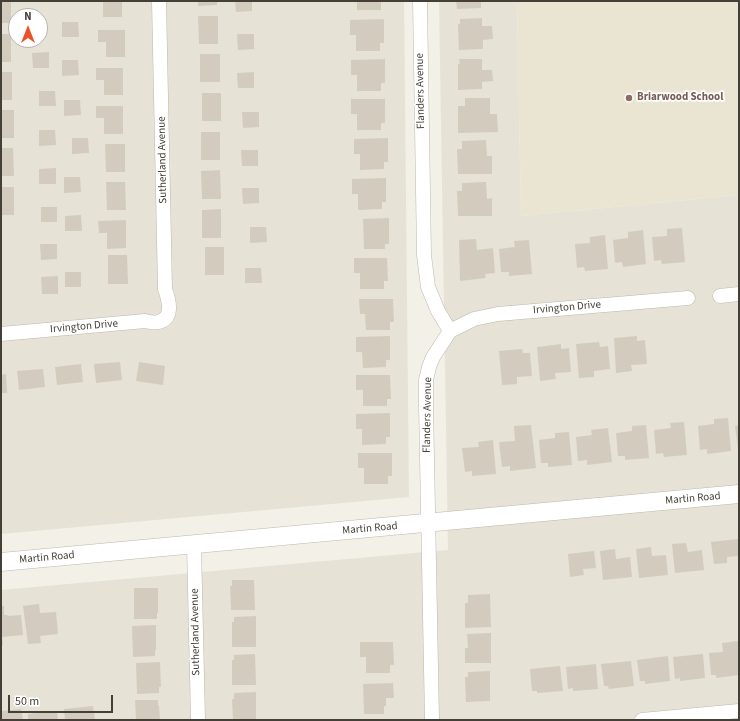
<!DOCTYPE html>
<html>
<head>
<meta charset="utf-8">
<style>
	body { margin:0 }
	#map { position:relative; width:740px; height:721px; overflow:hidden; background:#f2f0e7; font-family:"Source Sans 3",sans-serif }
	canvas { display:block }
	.frame { position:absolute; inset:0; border:2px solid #454037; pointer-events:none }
	.north { position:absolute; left:8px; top:8px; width:40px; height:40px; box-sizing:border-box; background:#fff; border:1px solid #b5b3af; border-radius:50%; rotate:0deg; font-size:11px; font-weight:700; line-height:16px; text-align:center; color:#454037 }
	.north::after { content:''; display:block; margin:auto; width:14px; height:18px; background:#e7542a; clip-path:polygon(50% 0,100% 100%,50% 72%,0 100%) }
	.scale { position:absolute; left:8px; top:695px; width:105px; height:18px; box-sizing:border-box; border:2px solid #454037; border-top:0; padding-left:5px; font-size:12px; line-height:14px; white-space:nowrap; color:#454037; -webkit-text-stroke:3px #fff; paint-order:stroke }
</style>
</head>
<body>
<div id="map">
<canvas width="740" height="721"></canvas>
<div class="frame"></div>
<div class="north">N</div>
<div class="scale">50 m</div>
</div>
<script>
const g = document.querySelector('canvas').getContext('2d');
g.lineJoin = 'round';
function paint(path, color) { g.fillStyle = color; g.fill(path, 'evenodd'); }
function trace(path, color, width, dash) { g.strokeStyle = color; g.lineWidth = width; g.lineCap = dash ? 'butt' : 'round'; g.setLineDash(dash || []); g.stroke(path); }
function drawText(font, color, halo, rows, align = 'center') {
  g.font = font + ' "Source Sans 3",sans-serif'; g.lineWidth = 3.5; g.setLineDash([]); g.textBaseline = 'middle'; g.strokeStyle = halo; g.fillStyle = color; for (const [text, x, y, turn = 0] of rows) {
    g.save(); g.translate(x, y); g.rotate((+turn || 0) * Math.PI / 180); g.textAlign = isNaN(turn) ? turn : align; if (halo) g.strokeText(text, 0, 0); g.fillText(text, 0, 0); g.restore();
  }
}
paint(new Path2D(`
	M 1,1 L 404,1 L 409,497 L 1,534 ZM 16,16 L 40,16 L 40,40 L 16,40 Z
	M 439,1 L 517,1 L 521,216 L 739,195 L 739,720 L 1,720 L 1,590 L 448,550 Z`), '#e6e2d6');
paint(new Path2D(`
	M 517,1 L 739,1 L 739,195 L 521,216 Z`), '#eae5d3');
paint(new Path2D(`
	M 1,1 L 11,1 L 11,23 L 1,23 Z
	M 103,1 L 122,1 L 122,17 L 103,17 Z
	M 198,1 L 217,1 L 217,5 L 198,6 Z
	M 235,1 L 252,1 L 252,11 L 236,12 Z
	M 357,1 L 385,1 L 385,2 L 381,2 L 381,10 L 357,10 Z
	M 456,1 L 481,1 L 481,8 L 457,9 Z
	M 198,16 L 218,16 L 218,44 L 199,44 Z
	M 482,18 L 482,26 L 492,26 L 493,39 L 483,40 L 483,49 L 459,50 L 458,24 L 460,24 L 460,19 Z
	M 384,19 L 384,43 L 380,43 L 380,51 L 356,51 L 356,35 L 350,35 L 350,20 Z
	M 62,22 L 78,22 L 79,37 L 62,37 Z
	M 98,30 L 125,30 L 125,57 L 106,57 L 106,42 L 98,42 Z
	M 1,34 L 11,34 L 11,62 L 1,62 Z
	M 237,34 L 254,34 L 254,49 L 238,50 Z
	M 49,52 L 49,68 L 33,68 L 32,53 Z
	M 200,54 L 220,54 L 220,82 L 200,82 Z
	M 385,59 L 385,83 L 381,83 L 381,91 L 357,91 L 357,75 L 351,75 L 351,60 Z
	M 459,59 L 482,59 L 482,70 L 492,70 L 493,81 L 482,82 L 482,89 L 458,90 L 458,64 L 460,64 Z
	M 62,60 L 78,60 L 79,75 L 62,76 Z
	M 96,68 L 123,68 L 123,95 L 104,95 L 104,80 L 96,80 Z
	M 1,72 L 12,72 L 12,100 L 1,100 Z
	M 254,72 L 254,88 L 238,88 L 237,73 Z
	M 39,91 L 55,91 L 56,106 L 39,106 Z
	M 202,93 L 221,93 L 221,121 L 202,121 Z
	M 465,98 L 490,98 L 490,114 L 497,114 L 498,132 L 458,133 L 458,106 L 465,106 Z
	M 351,99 L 385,99 L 385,123 L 381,123 L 381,130 L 357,130 L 357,114 L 351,114 Z
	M 64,100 L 80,100 L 81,115 L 64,116 Z
	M 96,106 L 123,106 L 123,134 L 104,134 L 104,118 L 96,118 Z
	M 1,110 L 14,110 L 14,138 L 1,138 Z
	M 242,112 L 259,112 L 259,127 L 243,128 Z
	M 39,130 L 55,130 L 56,145 L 39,146 Z
	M 201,132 L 220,132 L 220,160 L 201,160 Z
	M 72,138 L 88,138 L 89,153 L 72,154 Z
	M 388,138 L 388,162 L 384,162 L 384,169 L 360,170 L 360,154 L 354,154 L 354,139 Z
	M 486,140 L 487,156 L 492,156 L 492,174 L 458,174 L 457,149 L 462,149 L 462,141 Z
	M 105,144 L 125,144 L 125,172 L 106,172 Z
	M 1,148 L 13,148 L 14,176 L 1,176 Z
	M 241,150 L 258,150 L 258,166 L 242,166 Z
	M 56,168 L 56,184 L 39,184 L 39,169 Z
	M 220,170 L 221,199 L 202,199 L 201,171 Z
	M 64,177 L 80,177 L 81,192 L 64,193 Z
	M 386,178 L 386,202 L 382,202 L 382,209 L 358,210 L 358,194 L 352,194 L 352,179 Z
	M 106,182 L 125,182 L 126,210 L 107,210 Z
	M 486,182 L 487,199 L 492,198 L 492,216 L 458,216 L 457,191 L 462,191 L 462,183 Z
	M 1,187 L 14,187 L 14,215 L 1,215 Z
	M 242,188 L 259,188 L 259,203 L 243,204 Z
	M 41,207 L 57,207 L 57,222 L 41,222 Z
	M 221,209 L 221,238 L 202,238 L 202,210 Z
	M 81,215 L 82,231 L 65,231 L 65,216 Z
	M 389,218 L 389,244 L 385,244 L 385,249 L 364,249 L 363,219 Z
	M 126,220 L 126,248 L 107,249 L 107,233 L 99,233 L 98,221 Z
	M 250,227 L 266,227 L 267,242 L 250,243 Z
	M 682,228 L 685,262 L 662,264 L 661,260 L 654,261 L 652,237 L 667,236 L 667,229 Z
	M 643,230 L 646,264 L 623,267 L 622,262 L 615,263 L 613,240 L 628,238 L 628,232 Z
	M 605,235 L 608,269 L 585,271 L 584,267 L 577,268 L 575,244 L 590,243 L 590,237 Z
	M 476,239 L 477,250 L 493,248 L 495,273 L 485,274 L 486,278 L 460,281 L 459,240 Z
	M 529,240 L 532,274 L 509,276 L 509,272 L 501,272 L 499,249 L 515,247 L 514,241 Z
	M 40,244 L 57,244 L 57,259 L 41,260 Z
	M 205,247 L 224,247 L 224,275 L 205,275 Z
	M 108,255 L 127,255 L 128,284 L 108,284 Z
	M 354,258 L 387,258 L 388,281 L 384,281 L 384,289 L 360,289 L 360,273 L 354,273 Z
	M 245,268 L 261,268 L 262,283 L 245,283 Z
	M 65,272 L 81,272 L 81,287 L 65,287 Z
	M 58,276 L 58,294 L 42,294 L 41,277 Z
	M 359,299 L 393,299 L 394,322 L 390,322 L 390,330 L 366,330 L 365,314 L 360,314 Z
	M 390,336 L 390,360 L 386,360 L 386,367 L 363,368 L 362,352 L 356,352 L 356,337 Z
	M 637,336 L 637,341 L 645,340 L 647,364 L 631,365 L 632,371 L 616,373 L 614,338 Z
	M 599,342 L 600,347 L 608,346 L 610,369 L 594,371 L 594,377 L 579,378 L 576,344 Z
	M 561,344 L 561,349 L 569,348 L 571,372 L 555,373 L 556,379 L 540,381 L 537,347 Z
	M 522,349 L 523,353 L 530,353 L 532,376 L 517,377 L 517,384 L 502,385 L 499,351 Z
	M 120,362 L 122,380 L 96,383 L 94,364 Z
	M 139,362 L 165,366 L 163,385 L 136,381 Z
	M 81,364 L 83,382 L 57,385 L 55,367 Z
	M 43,369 L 45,387 L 19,390 L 17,371 Z
	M 6,374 L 7,393 L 1,393 L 1,375 Z
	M 356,375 L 390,375 L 391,399 L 387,399 L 387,406 L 363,406 L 363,390 L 356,390 Z
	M 390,413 L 390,437 L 386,437 L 386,444 L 362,445 L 362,429 L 356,429 L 356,414 Z
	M 728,418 L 731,451 L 707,454 L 707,449 L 700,450 L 698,426 L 714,424 L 714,419 Z
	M 684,422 L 687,455 L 664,457 L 663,453 L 656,454 L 654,430 L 671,428 L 670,423 Z
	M 531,425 L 536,468 L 510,471 L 510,466 L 502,467 L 499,442 L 515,441 L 514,426 Z
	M 646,425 L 649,458 L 625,460 L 625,456 L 618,456 L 616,433 L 632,431 L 632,426 Z
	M 739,425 L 739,448 L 738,448 L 735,426 Z
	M 608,428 L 612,462 L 587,465 L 587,460 L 578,461 L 576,437 L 592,435 L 591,430 Z
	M 569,432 L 572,465 L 548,467 L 548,463 L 541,463 L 539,440 L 555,438 L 555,433 Z
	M 493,440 L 496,474 L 472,476 L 472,471 L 465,472 L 462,448 L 479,447 L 478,442 Z
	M 358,453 L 392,453 L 392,476 L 388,476 L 388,484 L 364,484 L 364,468 L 358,468 Z
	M 738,539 L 739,556 L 727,557 L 727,563 L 714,564 L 711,542 Z
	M 686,543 L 688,552 L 702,550 L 704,570 L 675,573 L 672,544 Z
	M 651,547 L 652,556 L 666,555 L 668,575 L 639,578 L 636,549 Z
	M 615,549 L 616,559 L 630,557 L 632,577 L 603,580 L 600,551 Z
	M 594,551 L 596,568 L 583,569 L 584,575 L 570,577 L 568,554 Z
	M 232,580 L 254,580 L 255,610 L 231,610 L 230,586 L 232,586 Z
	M 134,588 L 158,588 L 158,613 L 157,613 L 157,619 L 134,619 Z
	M 490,594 L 491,627 L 465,628 L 465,603 L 468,603 L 468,595 Z
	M 39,604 L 40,613 L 56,612 L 58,634 L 40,636 L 41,643 L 28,644 L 23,606 Z
	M 1,606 L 4,606 L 4,615 L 7,615 L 8,616 L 21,615 L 23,635 L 2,637 L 3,645 L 1,645 Z
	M 256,616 L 256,647 L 232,647 L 232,622 L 234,622 L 234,617 Z
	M 156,625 L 156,650 L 155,650 L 155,656 L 133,657 L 132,626 Z
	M 491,633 L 491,663 L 465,663 L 465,648 L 468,648 L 467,634 Z
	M 738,641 L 739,675 L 716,678 L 716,675 L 711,675 L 709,653 L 723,652 L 722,643 Z
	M 360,642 L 393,642 L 394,665 L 390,665 L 390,673 L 366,673 L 366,657 L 360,657 Z
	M 255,654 L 256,685 L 232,685 L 232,660 L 234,660 L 234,655 Z
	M 703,654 L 705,678 L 680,681 L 680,678 L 675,679 L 673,657 Z
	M 668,656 L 670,681 L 645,684 L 645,681 L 640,681 L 637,660 Z
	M 631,661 L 634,686 L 609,689 L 608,686 L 604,686 L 601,664 Z
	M 160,662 L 161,687 L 159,687 L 159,693 L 137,694 L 136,663 Z
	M 596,664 L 598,689 L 573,691 L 573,688 L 568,689 L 566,667 Z
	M 560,666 L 563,691 L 537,693 L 537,691 L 532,691 L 530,669 Z
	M 490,671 L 490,701 L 466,702 L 465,677 L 468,677 L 468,672 Z
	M 393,683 L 394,698 L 386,698 L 386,706 L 384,706 L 384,714 L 364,714 L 363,684 Z
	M 256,692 L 256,720 L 233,720 L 232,699 L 234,699 L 234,693 Z
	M 135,700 L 158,700 L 158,706 L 159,706 L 160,720 L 136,720 Z
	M 93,706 L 95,720 L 65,720 L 64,709 Z
	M 21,709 L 23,720 L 1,720 L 1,711 Z
	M 57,711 L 58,720 L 28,720 L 28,714 Z`), '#d3ccbe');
const minor = new Path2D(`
	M 420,1 L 424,255 L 428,287 L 438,311 L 450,331 L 433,357 L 429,367 L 426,380 L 426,406 L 432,720
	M 720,296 L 739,294
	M 450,331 L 474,319 L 498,314 L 688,298
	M 1,334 L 145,321 C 149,322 154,323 158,322 C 174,319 169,300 165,289 L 159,1
	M 194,545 L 198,720
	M 642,720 L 739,711`);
const tertiary = new Path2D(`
	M 1,562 L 739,494`);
trace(minor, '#bdb8ab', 15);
trace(tertiary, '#bdb8ab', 19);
trace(minor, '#fff', 14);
trace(tertiary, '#fff', 18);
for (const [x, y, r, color] of [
	[629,98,4,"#8d6e63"]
]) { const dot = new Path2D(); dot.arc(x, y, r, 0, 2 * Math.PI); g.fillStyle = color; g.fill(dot); trace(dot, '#fff', 1.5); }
drawText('11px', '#454037', '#fff', [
	["Flanders Avenue",421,91,-91],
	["Sutherland Avenue",163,160,-91],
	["Irvington Drive",567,308,-5],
	["Irvington Drive",84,327,-5],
	["Flanders Avenue",428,415,-89],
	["Martin Road",693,499,-5],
	["Martin Road",370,529,-5],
	["Martin Road",47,558,-5],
	["Sutherland Avenue",196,632,-91]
]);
drawText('bold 11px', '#785e54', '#fff', [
	["Briarwood School",637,98]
], 'left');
</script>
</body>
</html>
